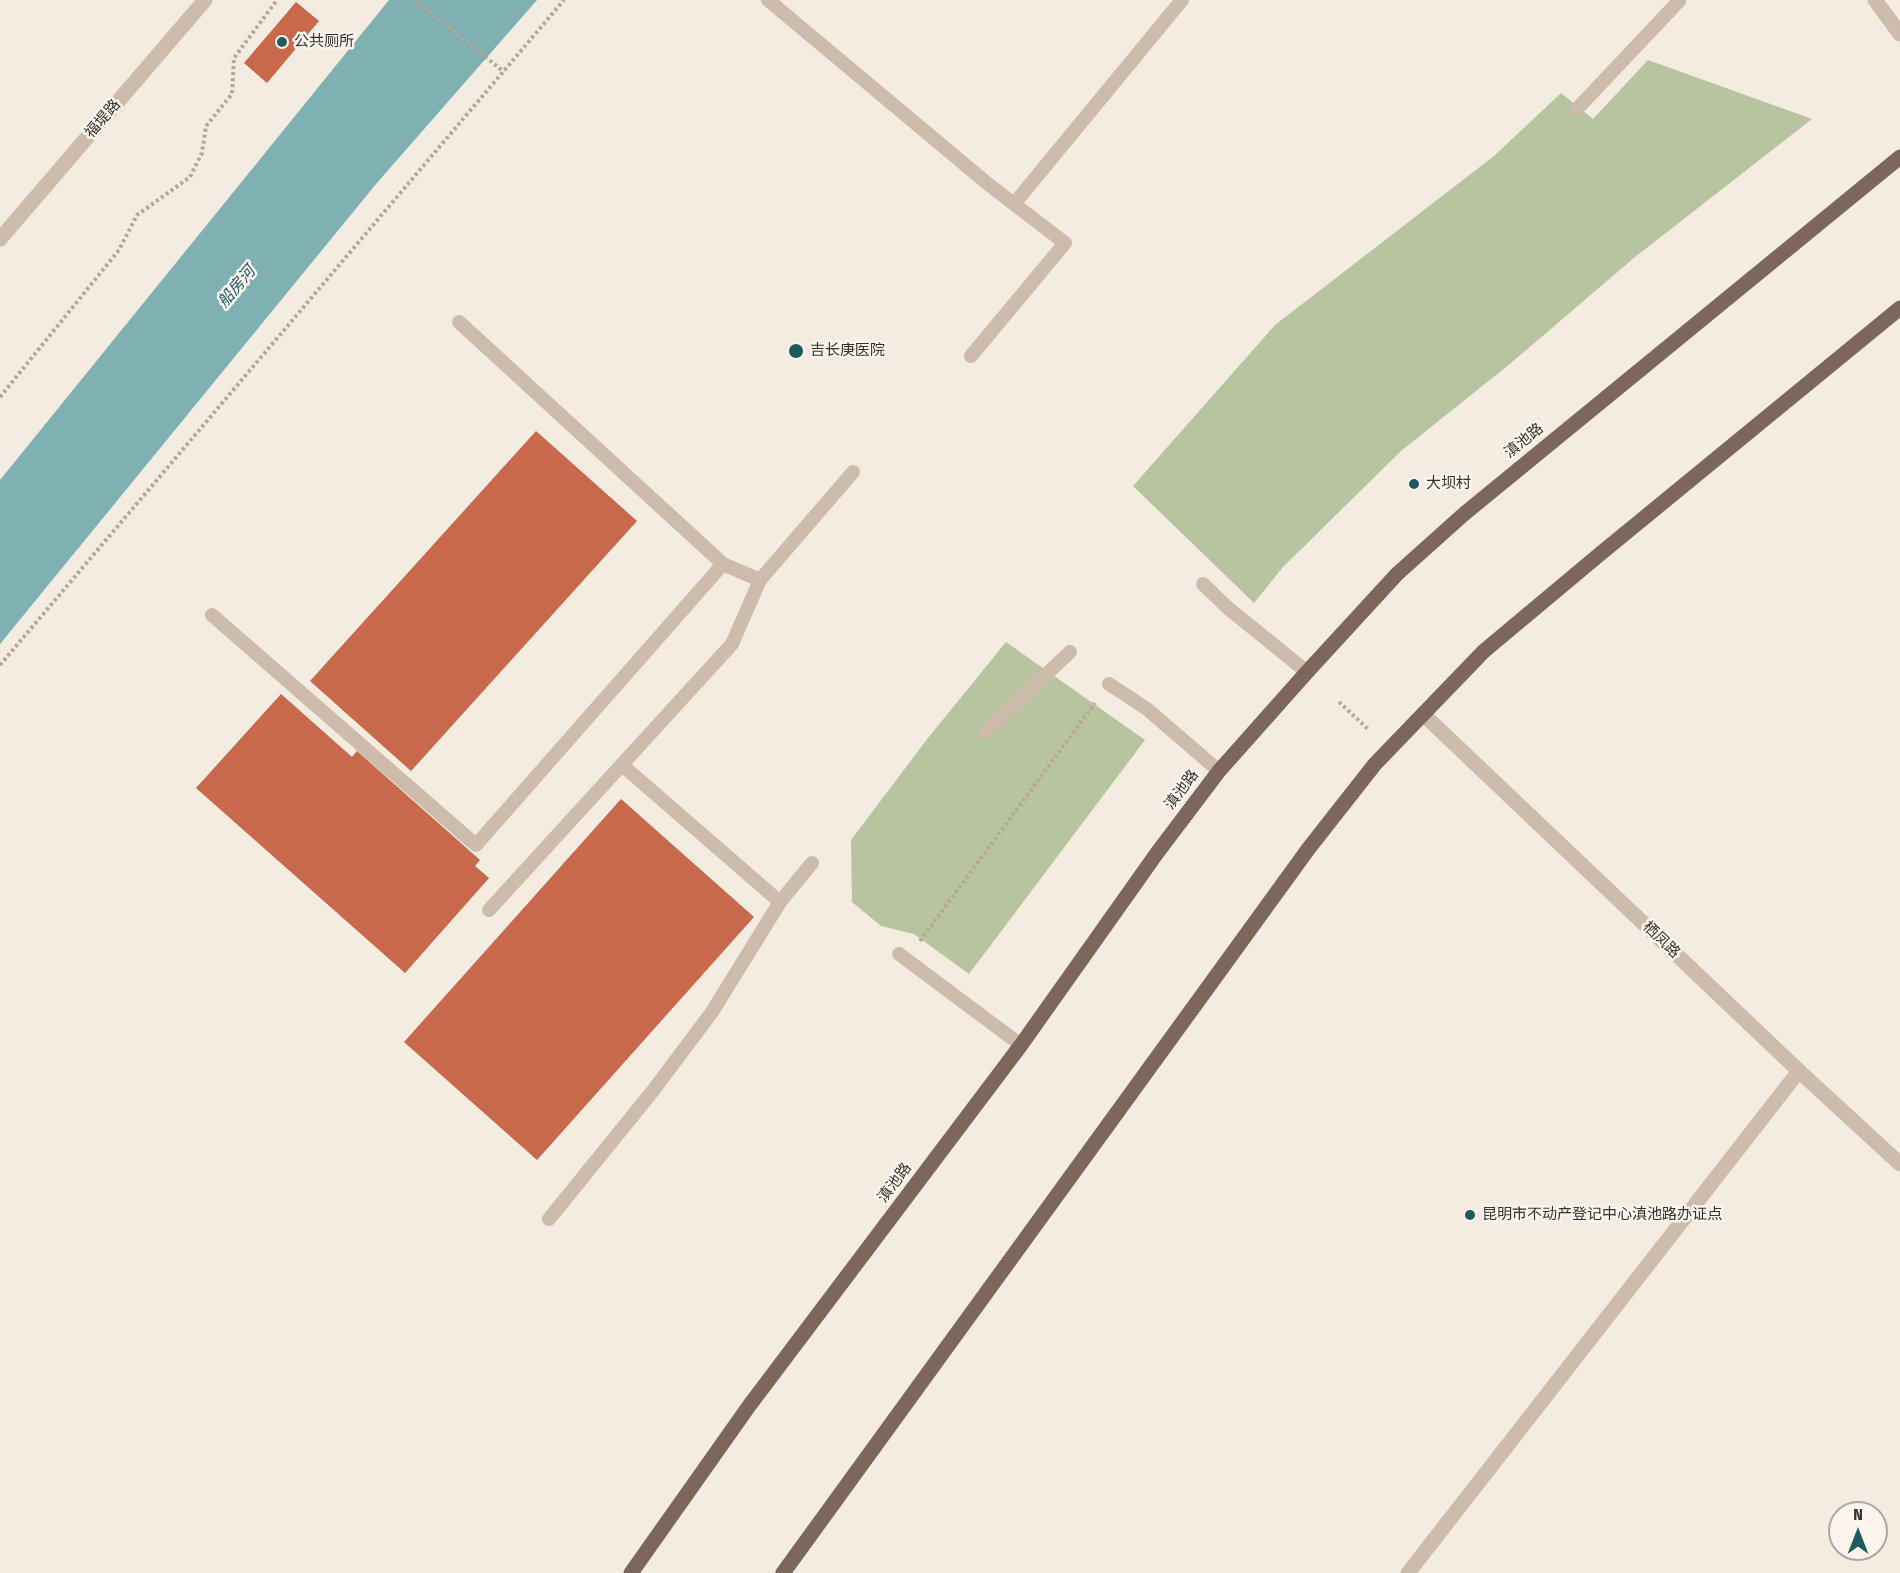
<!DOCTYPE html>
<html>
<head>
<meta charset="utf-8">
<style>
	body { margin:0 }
	#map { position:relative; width:1900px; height:1573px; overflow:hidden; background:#f4ebe1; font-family:"Fira Sans Condensed",sans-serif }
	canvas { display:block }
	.north { position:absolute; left:1828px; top:1501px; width:60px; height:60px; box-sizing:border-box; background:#fbf5ee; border:2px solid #aea6a0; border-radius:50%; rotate:0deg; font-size:16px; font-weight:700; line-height:24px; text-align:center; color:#3b302b }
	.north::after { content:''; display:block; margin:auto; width:21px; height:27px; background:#1f5a5e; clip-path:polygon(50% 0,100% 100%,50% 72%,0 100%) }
</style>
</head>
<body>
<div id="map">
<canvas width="1900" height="1573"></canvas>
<div class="north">N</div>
</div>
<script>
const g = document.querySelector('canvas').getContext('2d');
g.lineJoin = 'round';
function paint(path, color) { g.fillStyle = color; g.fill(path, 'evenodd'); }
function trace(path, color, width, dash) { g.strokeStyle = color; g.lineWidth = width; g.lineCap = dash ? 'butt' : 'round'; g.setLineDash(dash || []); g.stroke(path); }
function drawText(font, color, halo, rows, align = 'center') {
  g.font = font + ' "Fira Sans Condensed","Noto Sans SC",sans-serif'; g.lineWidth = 5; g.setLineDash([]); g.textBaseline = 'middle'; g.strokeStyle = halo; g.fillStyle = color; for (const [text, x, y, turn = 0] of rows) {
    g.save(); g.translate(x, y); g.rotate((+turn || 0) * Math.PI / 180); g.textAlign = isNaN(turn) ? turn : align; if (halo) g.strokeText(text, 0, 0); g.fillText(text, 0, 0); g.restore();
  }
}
paint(new Path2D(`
	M 1648,60 L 1812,119 L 1635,257 L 1511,363 L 1401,451 L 1283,567 L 1254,603 L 1133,486 L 1275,325 L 1494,156 L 1561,93 L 1593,119 Z
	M 1006,642 L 1145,740 L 969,974 L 914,934 L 881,926 L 852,902 L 851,840 L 928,738 Z`), '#b8c4a0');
paint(new Path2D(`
	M 389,0 L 537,0 L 376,184 L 0,644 L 0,480 Z`), '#7fb0b2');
paint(new Path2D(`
	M 296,2 L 319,21 L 267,83 L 244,63 Z
	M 536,431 L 637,521 L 411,771 L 310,681 Z
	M 281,694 L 352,757 L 357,751 L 480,860 L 475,866 L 489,878 L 405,973 L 196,788 Z
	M 621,799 L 754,917 L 537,1160 L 404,1042 Z`), '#c8694b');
trace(new Path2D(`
	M 415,0 L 504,72
	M 0,397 L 119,250 L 137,215 L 190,177 L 202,153 L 206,126 L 232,94 L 234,58 L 277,0
	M 0,665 L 564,0
	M 1339,702 L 1368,729
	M 920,941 L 1095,703`), '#b9a596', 4, [3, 3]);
trace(new Path2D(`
	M 768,0 L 988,184 L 1065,243 L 971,356
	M 1577,109 L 1679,1
	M 1014,204 L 1182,0
	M 459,322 L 723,564 L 760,580
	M 1203,584 L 1228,608 L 1307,672
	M 212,615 L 476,845 L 723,564
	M 1109,684 L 1147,709 L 1219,771
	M 985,732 L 1070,652
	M 622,765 L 780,902
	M 489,910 L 732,644 L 760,580 L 853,472
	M 899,954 L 1021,1045
	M 549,1219 L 652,1092 L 712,1012 L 780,902 L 812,863`), '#cdbbac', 14);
trace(new Path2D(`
	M 1875,0 L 1900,34
	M 0,239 L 205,0
	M 1423,714 L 1799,1071 L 1900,1164
	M 1408,1573 L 1799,1071`), '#cdbbac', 15);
trace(new Path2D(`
	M 631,1573 L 749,1406 L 1021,1045 L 1157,853 L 1219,771 L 1307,672 L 1397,574 L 1464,514 L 1900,157
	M 783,1573 L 1309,848 L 1375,764 L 1484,651 L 1600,554 L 1900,308`), '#7d675c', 15);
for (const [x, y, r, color] of [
	[282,42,6,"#1f5a5e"],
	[796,351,8,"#1f5a5e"],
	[1414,484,6,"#1f5a5e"],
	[1470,1215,6,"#1f5a5e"]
]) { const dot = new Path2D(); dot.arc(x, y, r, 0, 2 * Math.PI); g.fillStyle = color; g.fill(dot); trace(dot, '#fbf5ee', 2); }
drawText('15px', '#3b302b', '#fbf5ee', [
	["公共厕所",294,42],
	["吉长庚医院",810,351],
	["大坝村",1426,484],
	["昆明市不动产登记中心滇池路办证点",1482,1215]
], 'left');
drawText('15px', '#3b302b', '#fbf5ee', [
	["福堤路",103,119,-49],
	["滇池路",1524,441,-39],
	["滇池路",1182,790,-53],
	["栖凤路",1661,940,44],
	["滇池路",895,1183,-53]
]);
drawText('italic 16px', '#1f5a5e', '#fbf5ee', [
	["船房河",237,287,-50]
]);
</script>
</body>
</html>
